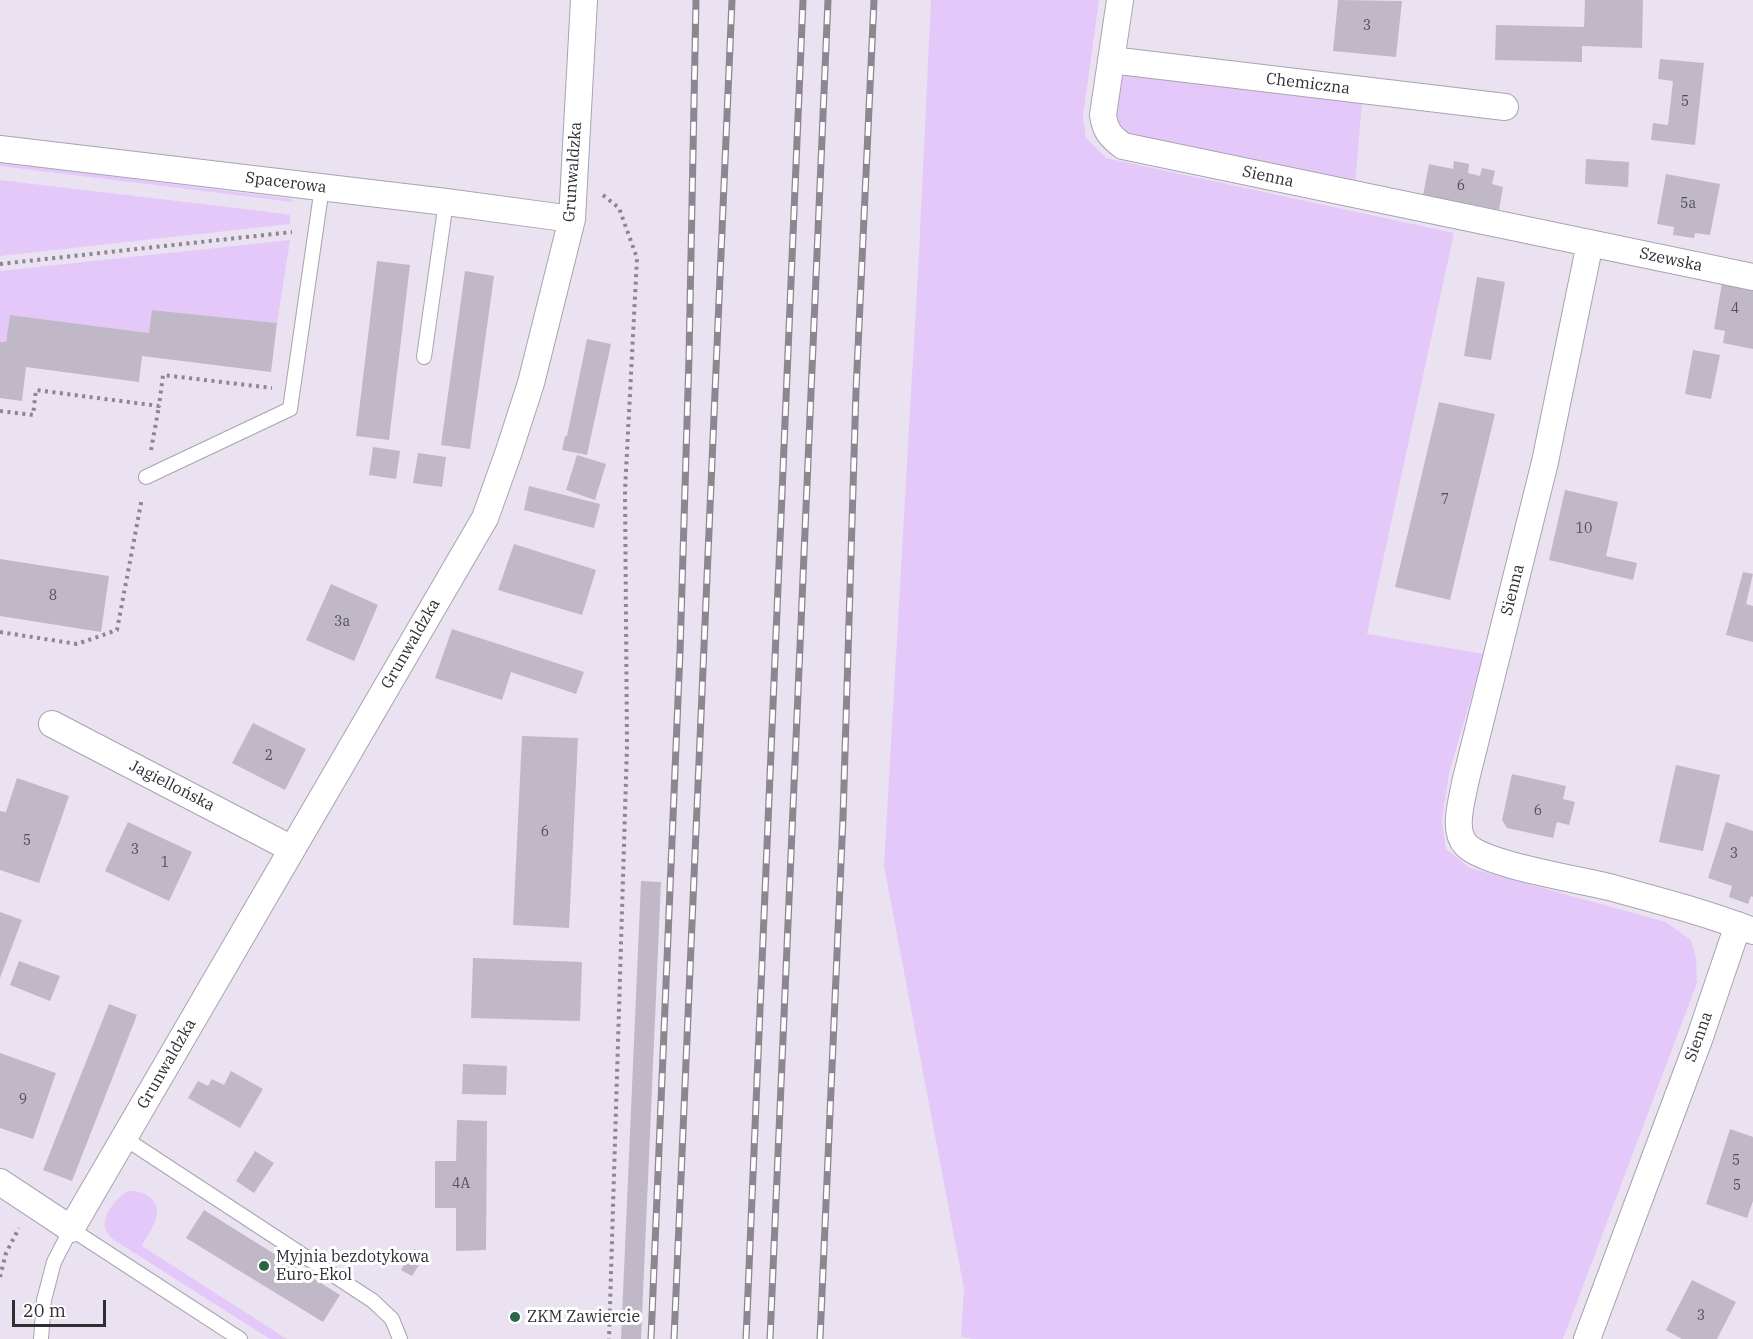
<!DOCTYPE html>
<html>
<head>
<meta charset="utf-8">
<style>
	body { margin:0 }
	#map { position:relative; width:1753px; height:1339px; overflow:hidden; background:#eae2f1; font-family:"IBM Plex Serif",serif }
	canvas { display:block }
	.scale { position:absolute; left:12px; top:1300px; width:94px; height:27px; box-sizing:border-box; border:3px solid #302d33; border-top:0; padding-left:8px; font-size:18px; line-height:21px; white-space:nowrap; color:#302d33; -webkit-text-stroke:4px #fff; paint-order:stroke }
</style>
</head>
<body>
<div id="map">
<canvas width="1753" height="1339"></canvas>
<div class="scale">20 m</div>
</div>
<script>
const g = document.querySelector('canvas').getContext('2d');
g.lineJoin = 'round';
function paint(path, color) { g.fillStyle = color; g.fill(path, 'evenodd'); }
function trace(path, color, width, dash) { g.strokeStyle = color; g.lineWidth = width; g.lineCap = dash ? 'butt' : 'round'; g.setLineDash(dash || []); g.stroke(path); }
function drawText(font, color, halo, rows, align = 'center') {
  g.font = font + ' "IBM Plex Serif",serif'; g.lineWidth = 6; g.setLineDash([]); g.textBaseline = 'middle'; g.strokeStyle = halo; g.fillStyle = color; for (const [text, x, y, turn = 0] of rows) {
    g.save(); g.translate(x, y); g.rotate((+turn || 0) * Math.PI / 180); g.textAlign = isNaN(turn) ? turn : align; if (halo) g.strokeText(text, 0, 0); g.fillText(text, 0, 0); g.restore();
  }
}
paint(new Path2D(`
	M 931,0 L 1099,0 L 1083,116 L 1086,138 L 1106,158 L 1454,233 L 1367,634 L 1484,654 L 1449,773 L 1442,820 L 1446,849 L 1470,868 L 1666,922 L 1691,940 L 1696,958 L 1697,983 L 1563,1339 L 974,1339 L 961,1337 L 964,1289 L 884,866 L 919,253 Z
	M 1118,74 L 1362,102 L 1355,184 L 1131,135 C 1107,113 1112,103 1118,74 Z
	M 0,162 L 291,199 L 293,202 L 0,166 Z
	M 0,180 L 269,212 L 290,215 L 290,224 L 0,256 Z
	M 290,240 L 277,323 L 153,310 L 149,333 L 10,315 L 6,342 L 0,342 L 0,271 Z
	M 128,1191 C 138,1191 144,1192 151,1198 C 166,1212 149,1232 142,1246 L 287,1339 L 270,1339 L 114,1240 C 110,1236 106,1233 105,1228 C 102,1215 118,1196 128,1191 Z`), '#e4c8fa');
paint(new Path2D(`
	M 1338,0 L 1402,1 L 1396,57 L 1333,51 Z
	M 1585,0 L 1643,0 L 1642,48 L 1582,46 L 1582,62 L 1495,60 L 1496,25 L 1584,27 Z
	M 1660,59 L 1704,63 L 1695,145 L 1651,140 L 1653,123 L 1668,125 L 1673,81 L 1658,79 Z
	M 1586,159 L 1629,162 L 1628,187 L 1585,184 Z
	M 1454,161 L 1469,164 L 1468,173 L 1480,176 L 1482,168 L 1495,171 L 1492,184 L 1503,187 L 1499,210 L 1423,195 L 1429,164 L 1453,169 Z
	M 1666,174 L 1720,184 L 1710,235 L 1695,233 L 1694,238 L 1673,235 L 1674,227 L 1657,224 Z
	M 377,261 L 410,265 L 389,440 L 356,436 Z
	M 465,271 L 494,276 L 470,449 L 441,445 Z
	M 1477,277 L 1505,282 L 1491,360 L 1464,356 Z
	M 1722,283 L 1753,289 L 1753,349 L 1723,343 L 1725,331 L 1714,329 Z
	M 152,310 L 277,323 L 271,372 L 142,356 L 139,382 L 26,367 L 22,401 L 0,398 L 0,342 L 6,342 L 10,315 L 149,333 Z
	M 587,339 L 611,344 L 587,455 L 562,450 L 565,436 L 567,436 Z
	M 1693,350 L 1720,355 L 1711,399 L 1685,394 Z
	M 1439,402 L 1495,414 L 1450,600 L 1395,587 Z
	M 373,447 L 400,451 L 396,479 L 369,475 Z
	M 418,453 L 446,457 L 442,487 L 413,483 Z
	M 577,455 L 606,464 L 595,500 L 566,490 Z
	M 529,486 L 600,504 L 594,528 L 524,510 Z
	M 1565,490 L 1618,502 L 1606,556 L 1637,563 L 1633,580 L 1549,560 Z
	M 514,544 L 596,570 L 582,615 L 498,590 Z
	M 0,559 L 109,576 L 101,632 L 0,616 Z
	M 1743,572 L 1753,574 L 1746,604 L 1753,606 L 1753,642 L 1726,635 Z
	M 331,584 L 378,605 L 354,661 L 306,640 Z
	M 452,629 L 584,672 L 576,694 L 511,672 L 502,700 L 435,678 Z
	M 253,723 L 306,749 L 285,790 L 232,763 Z
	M 522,736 L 578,738 L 569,928 L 513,925 Z
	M 1676,765 L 1720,775 L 1703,851 L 1659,842 Z
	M 1512,774 L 1566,786 L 1563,799 L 1575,802 L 1569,825 L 1557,822 L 1553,838 L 1507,828 L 1502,820 Z
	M 17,778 L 69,796 L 39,883 L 0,870 L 0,811 L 6,812 Z
	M 128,822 L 192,852 L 169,901 L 105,871 Z
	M 1726,822 L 1753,831 L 1753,897 L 1751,896 L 1748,904 L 1729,897 L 1732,886 L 1708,878 Z
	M 641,881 L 661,882 L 641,1339 L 621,1339 Z
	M 0,912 L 22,920 L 0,978 Z
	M 473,958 L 582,962 L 580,1021 L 471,1018 Z
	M 19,961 L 60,976 L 50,1001 L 10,985 Z
	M 109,1004 L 137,1015 L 72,1181 L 43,1170 Z
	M 0,1053 L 56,1073 L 33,1139 L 0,1128 Z
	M 463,1064 L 507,1066 L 506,1095 L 462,1094 Z
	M 231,1071 L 263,1089 L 240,1128 L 188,1098 L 198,1081 L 208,1086 L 212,1079 L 224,1085 Z
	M 457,1120 L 487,1121 L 486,1250 L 456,1251 L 456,1208 L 435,1208 L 435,1161 L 456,1161 Z
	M 1730,1129 L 1753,1137 L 1753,1201 L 1747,1218 L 1706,1204 Z
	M 255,1151 L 274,1163 L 254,1193 L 236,1181 Z
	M 204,1210 L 340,1295 L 323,1322 L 186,1238 Z
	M 414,1249 L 425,1255 L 412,1276 L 401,1270 Z
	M 1692,1280 L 1736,1302 L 1717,1339 L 1682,1339 L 1666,1330 Z`), '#c0b8c6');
const service = new Path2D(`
	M 424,357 L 446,202
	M 146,477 L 290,409 L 322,187
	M 124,1138 L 373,1301 L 392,1319 L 400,1339
	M 41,1339 L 44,1300 L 54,1262 L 71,1229 L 240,1339`);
const minor = new Path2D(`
	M 1120,0 L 1103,115 C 1105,131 1111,137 1123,146 L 1753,277
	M 1111,60 L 1505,107
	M 0,149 L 446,202 L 572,219
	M 1590,243 L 1545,462 L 1465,783 C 1462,801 1452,830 1466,845 C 1485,865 1578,879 1609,887 C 1657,900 1707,913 1753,931
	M 52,724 L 292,849
	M 0,1182 L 71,1229 L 485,518 L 509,451 L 531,383 L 572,219 L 584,0
	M 1587,1339 L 1700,1037 L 1738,925`);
trace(service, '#a9a2b0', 16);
trace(minor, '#a9a2b0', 28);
trace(new Path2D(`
	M 603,195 L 619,208 L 637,258 L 625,491 L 627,746 L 609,1339
	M 0,264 L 292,232
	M 0,411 L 33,415 L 36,390 L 159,406 L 163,375 L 272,388
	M 151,450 L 159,406
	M 0,632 L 77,644 L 117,630 L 142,498
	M 0,1277 L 6,1253 L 19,1228`), '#8c8690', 4, [3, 4.5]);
trace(service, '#fff', 14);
trace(minor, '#fff', 26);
const rail = new Path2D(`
	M 651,1339 L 680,652 L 689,357 L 696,0
	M 674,1339 L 732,0
	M 746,1339 L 803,0
	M 770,1339 L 828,0
	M 820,1339 L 843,818 L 856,391 L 874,0`);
trace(rail, '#8c8691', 7);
trace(rail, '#fff', 4.5, [14]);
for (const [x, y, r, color] of [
	[264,1266,6,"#2e6348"],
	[515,1317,6,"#2e6348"]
]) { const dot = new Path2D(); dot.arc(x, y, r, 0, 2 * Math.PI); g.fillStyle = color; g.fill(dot); trace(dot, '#fff', 2); }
drawText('14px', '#545058', null, [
	["3",1367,26],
	["5",1685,102],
	["6",1461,186],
	["5a",1688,204],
	["4",1735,309],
	["7",1445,500],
	["10",1584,529],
	["8",53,596],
	["3a",342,622],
	["2",269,756],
	["6",1538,811],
	["6",545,832],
	["5",27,841],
	["3",135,850],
	["3",1734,854],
	["1",165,863],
	["9",23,1100],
	["5",1736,1161],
	["4A",461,1184],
	["5",1737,1186],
	["3",1701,1316]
]);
drawText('16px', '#302d33', '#fff', [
	["Chemiczna",1308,84,7],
	["Grunwaldzka",573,172,-86],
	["Sienna",1268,177,12],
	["Spacerowa",286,183,7],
	["Szewska",1671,260,12],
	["Sienna",1513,590,-76],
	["Grunwaldzka",411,644,-60],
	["Jagiellońska",172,786,27],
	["Sienna",1699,1037,-70],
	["Grunwaldzka",167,1064,-60]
]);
drawText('16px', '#302d33', '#fff', [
	["Myjnia bezdotykowa",276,1257],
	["Euro-Ekol",276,1275],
	["ZKM Zawiercie",527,1317]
], 'left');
</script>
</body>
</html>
